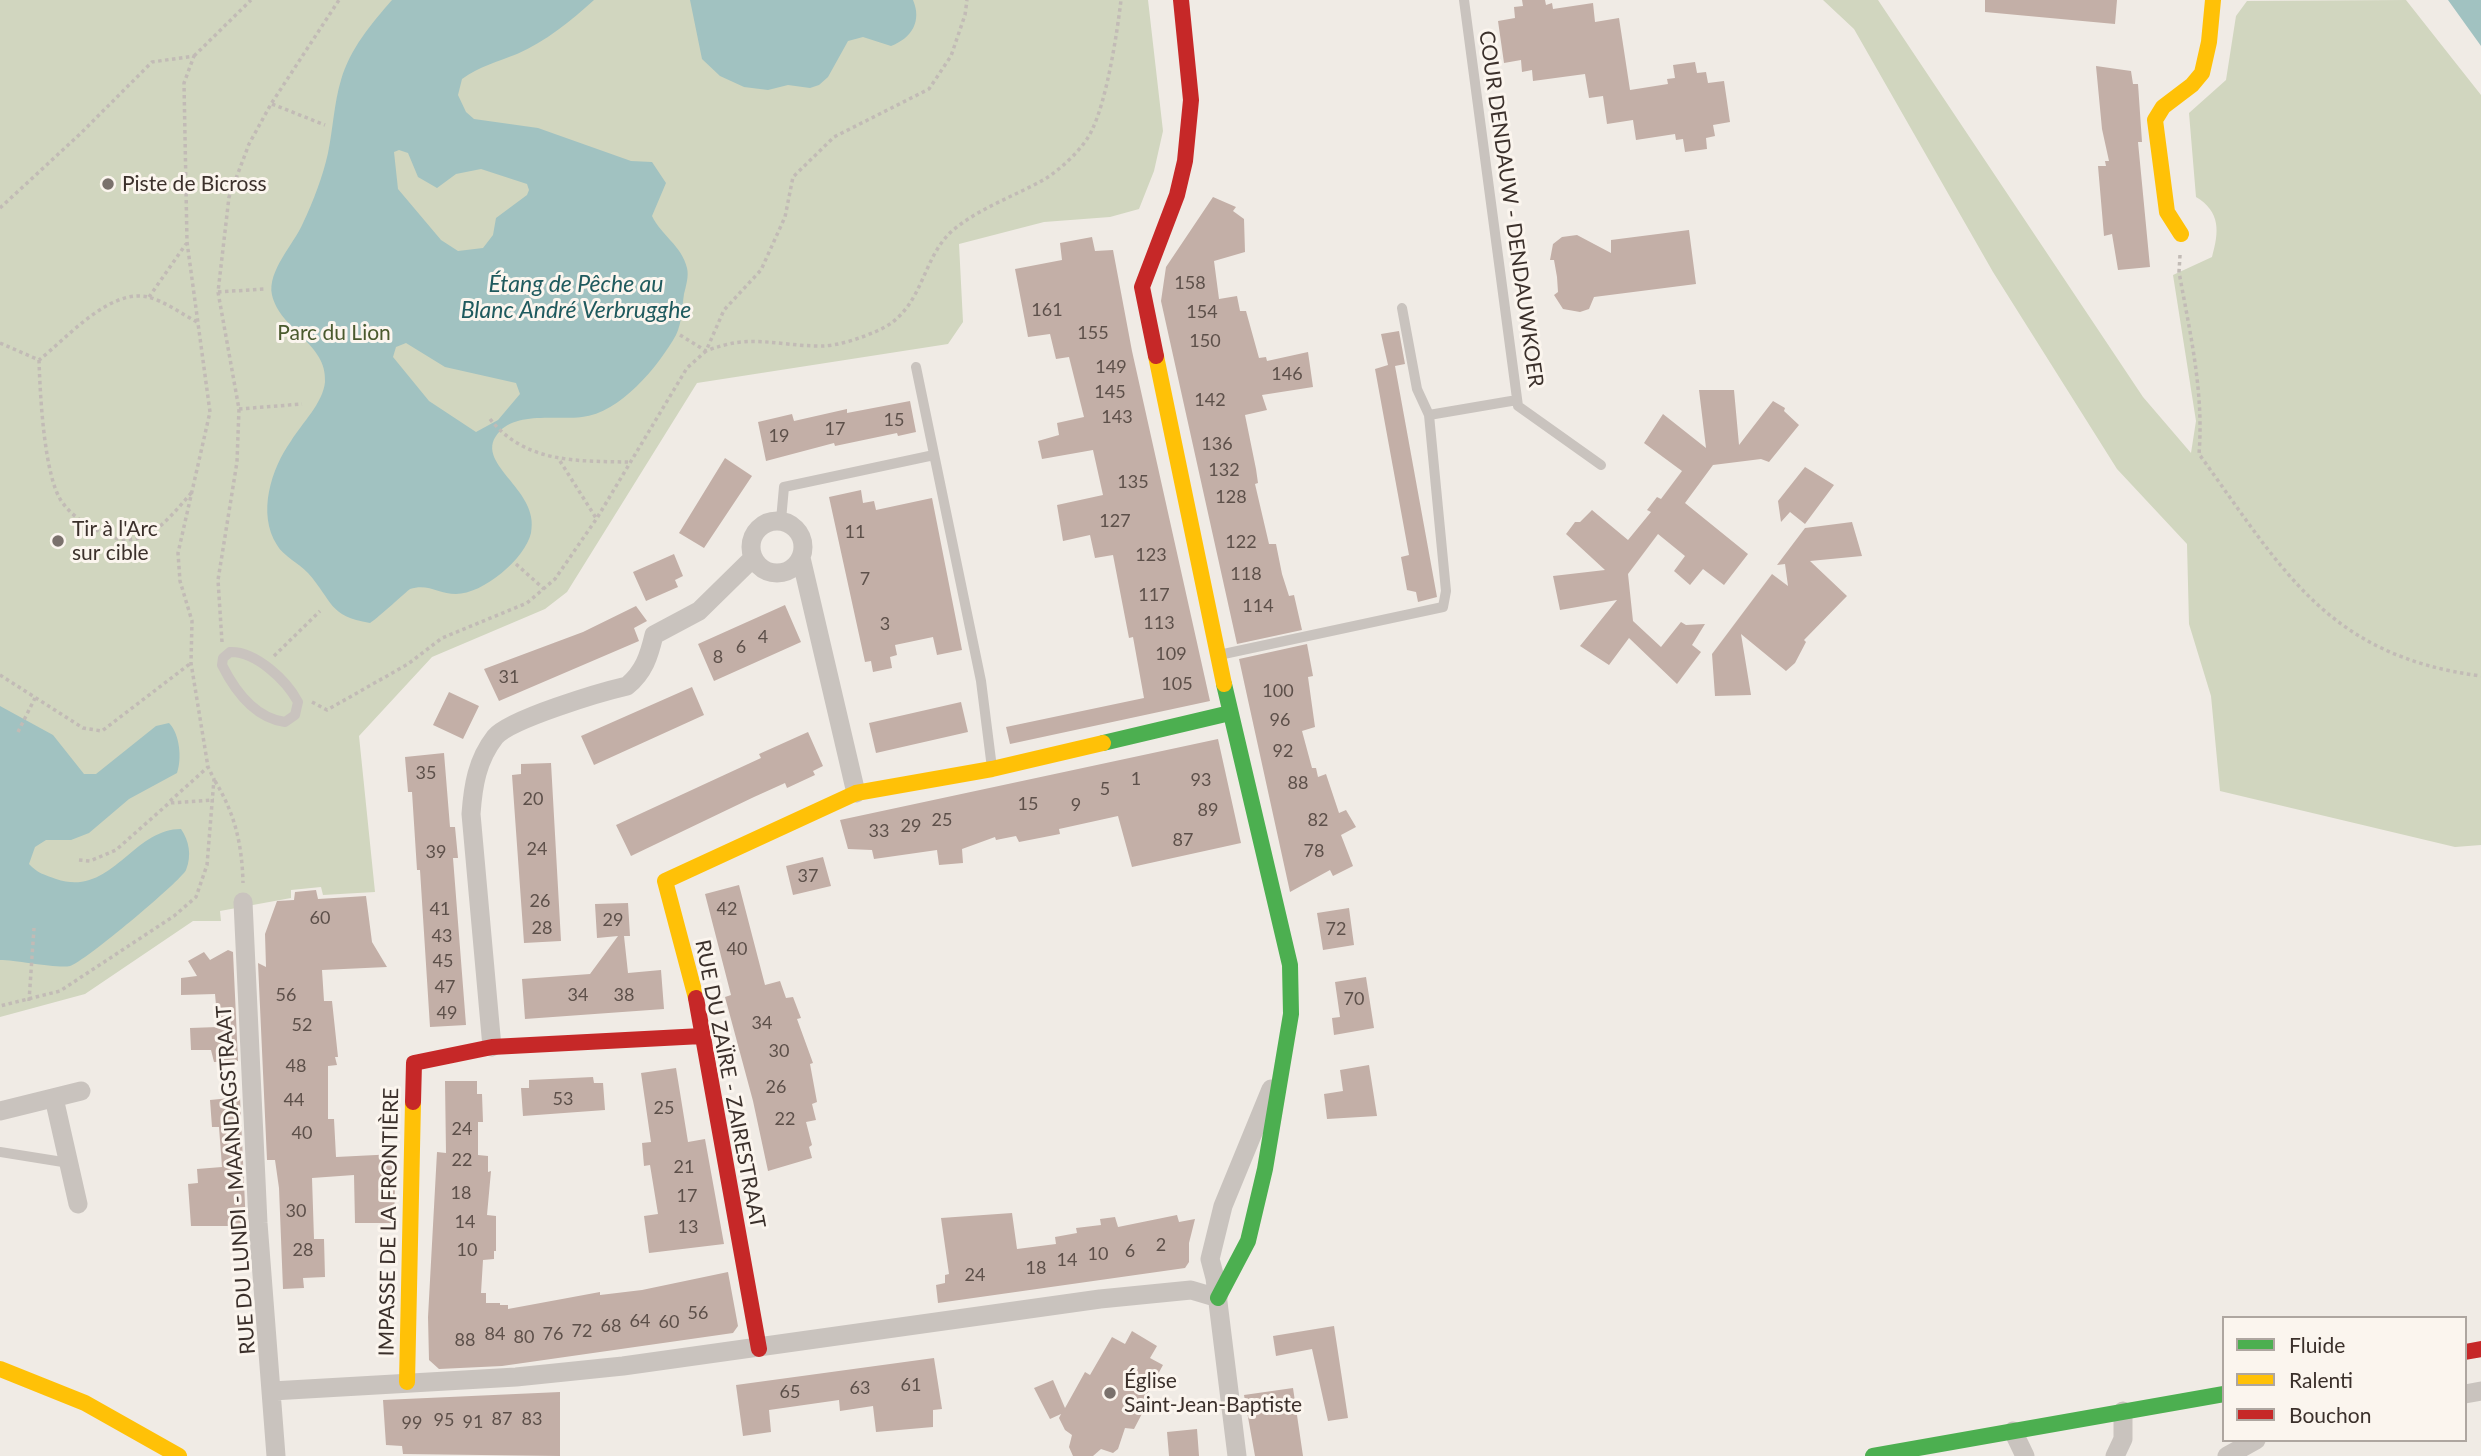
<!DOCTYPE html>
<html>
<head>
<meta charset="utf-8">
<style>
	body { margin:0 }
	#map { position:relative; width:2481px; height:1456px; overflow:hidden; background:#f0ebe5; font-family:Lato,sans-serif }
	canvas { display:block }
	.legend { position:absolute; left:2222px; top:1316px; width:245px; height:126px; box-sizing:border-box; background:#fbf5ee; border:2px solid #aea6a0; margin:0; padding:9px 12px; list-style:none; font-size:21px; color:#3b302b }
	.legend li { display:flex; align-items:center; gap:14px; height:35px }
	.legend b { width:35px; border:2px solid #aea6a0 }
</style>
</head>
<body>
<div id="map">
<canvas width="2481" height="1456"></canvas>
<ul class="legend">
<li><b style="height:9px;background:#4caf50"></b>Fluide</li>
<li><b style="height:9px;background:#ffc107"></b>Ralenti</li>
<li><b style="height:9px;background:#c62828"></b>Bouchon</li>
</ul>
</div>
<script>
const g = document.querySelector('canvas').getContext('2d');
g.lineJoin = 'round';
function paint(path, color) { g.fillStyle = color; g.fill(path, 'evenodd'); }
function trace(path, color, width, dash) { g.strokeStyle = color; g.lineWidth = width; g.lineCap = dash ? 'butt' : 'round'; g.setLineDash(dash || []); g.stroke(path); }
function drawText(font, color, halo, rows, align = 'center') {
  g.font = font + ' Lato,sans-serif'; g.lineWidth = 6; g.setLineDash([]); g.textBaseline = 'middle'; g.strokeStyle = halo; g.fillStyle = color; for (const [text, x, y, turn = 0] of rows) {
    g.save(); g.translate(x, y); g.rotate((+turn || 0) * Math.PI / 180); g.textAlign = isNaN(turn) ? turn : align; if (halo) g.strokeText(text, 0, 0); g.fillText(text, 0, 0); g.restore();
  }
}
paint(new Path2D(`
	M 0,0 L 1148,0 L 1163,131 L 1154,171 L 1139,209 L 1110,217 L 1044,222 L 959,244 L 963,322 L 948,344 L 697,383 L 567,592 L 545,609 L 432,657 L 359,736 L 375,892 L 323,895 L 321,887 L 291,890 L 291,898 L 220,911 L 221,921 L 193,921 L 85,994 L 0,1017 Z
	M 1823,0 L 1878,0 L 2143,397 L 2191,453 L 2196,421 L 2173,275 L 2212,257 C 2219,232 2221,212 2196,197 L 2189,113 L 2226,80 L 2236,16 L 2247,1 L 2406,0 L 2481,95 L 2481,845 L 2455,847 L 2220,791 L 2211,696 L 2189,624 L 2187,544 L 2117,469 L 1993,272 L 1854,29 Z`), '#d1d6bf');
paint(new Path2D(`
	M 392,0 L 594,0 C 572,20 545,42 517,54 C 497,62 480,66 462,79 L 458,95 L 466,112 L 474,119 L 538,128 L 631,161 L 652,162 L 666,183 L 652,216 C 661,235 682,246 687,268 C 689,276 686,286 684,294 C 682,307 682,323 676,335 C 658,367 620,413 582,417 C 558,420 518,412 500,431 C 469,463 541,488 531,533 C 525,559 483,594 456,594 C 439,594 428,583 410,589 C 407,591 378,618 370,623 C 328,616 333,601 308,573 C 299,563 283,556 277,545 C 257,514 271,469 291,441 C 302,423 323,403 325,382 C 328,344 280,330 272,295 C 267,271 294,244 303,223 C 313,202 323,176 328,153 C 333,129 334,103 341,80 C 350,49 371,24 392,0 ZM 399,150 L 408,153 L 418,177 L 437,188 L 456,174 L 481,169 L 527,184 L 529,190 L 527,195 L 496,218 L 493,235 L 483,248 L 458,251 L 441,240 L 398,189 L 394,152 ZM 406,343 L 445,367 L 516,383 L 520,394 L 498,420 L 476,432 L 429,401 L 393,357 L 396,347 Z
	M 690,0 L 913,0 C 922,21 912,38 891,46 L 863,37 L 848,41 L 828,77 L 819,85 L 810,88 L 788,85 L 768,90 L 744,87 L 720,76 L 702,59 Z
	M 2448,0 L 2481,0 L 2481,46 Z
	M 0,706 L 53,735 L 84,774 L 96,774 L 156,726 L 169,723 C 180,734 182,759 177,773 L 129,799 L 89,833 L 71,840 L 46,840 L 35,847 L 29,864 C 37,873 45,875 56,879 C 111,898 132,829 181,829 C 189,841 192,855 186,870 C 182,880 83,963 70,966 C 59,969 16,960 0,960 Z`), '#a1c2c1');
paint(new Path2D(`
	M 1522,0 L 1545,0 L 1546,5 L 1552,3 L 1553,9 L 1593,3 L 1595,22 L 1619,18 L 1630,90 L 1668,84 L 1667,79 L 1675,78 L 1673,65 L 1695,62 L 1697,73 L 1706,72 L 1708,83 L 1724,81 L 1730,122 L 1713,125 L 1715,136 L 1706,138 L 1707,149 L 1685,152 L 1683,139 L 1676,140 L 1675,134 L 1636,140 L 1633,120 L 1607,124 L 1603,96 L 1589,98 L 1585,74 L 1533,81 L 1532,70 L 1522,72 L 1521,60 L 1504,63 L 1498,21 L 1515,18 L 1514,7 L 1523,6 Z
	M 1985,0 L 2117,0 L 2115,24 L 1985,12 Z
	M 2096,66 L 2131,71 L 2133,84 L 2138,84 L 2142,142 L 2138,142 L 2150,267 L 2118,270 L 2112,234 L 2104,236 L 2098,166 L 2106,166 L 2105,161 L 2109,161 L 2102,129 Z
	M 1213,197 L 1236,207 L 1233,211 L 1244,219 L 1245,252 L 1214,261 L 1219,299 L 1237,296 L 1240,311 L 1246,311 L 1259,358 L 1266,357 L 1267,361 L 1308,352 L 1313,387 L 1262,395 L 1267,410 L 1245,415 L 1256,469 L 1258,483 L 1255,484 L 1269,544 L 1276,544 L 1282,574 L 1289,596 L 1294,595 L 1302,630 L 1237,644 L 1161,301 L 1166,267 Z
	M 1689,230 L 1696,284 L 1594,297 L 1589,309 L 1580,312 L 1563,309 L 1554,295 L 1558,292 L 1557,277 L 1554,260 L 1550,260 L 1553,244 L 1562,237 L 1577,235 L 1611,253 L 1611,240 Z
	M 1092,237 L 1095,251 L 1113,250 L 1132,351 L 1210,701 L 1010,744 L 1006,727 L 1144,698 L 1133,637 L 1129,638 L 1113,555 L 1095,558 L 1090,535 L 1063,541 L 1057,505 L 1103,495 L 1093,450 L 1042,459 L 1038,441 L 1059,435 L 1057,423 L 1084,417 L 1069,357 L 1056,359 L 1050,334 L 1028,337 L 1015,269 L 1062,260 L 1060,243 Z
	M 1399,331 L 1405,364 L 1395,366 L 1437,597 L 1418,602 L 1416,592 L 1407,590 L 1401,557 L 1409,555 L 1375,369 L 1388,365 L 1381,334 Z
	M 1699,390 L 1734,390 L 1739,445 L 1773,401 L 1785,408 L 1784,411 L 1799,425 L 1769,462 L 1761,459 L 1713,465 L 1685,503 L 1748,554 L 1724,585 L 1703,569 L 1690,585 L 1674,571 L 1685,556 L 1658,534 L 1628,574 L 1633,621 L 1661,647 L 1681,622 L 1686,625 L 1705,624 L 1692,645 L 1701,652 L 1677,684 L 1629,638 L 1609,665 L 1580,646 L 1617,600 L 1560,610 L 1553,576 L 1605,570 L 1566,534 L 1575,522 L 1580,522 L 1592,510 L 1628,540 L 1651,512 L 1647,510 L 1657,497 L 1661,499 L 1682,471 L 1644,443 L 1663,414 L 1706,448 Z
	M 910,401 L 916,432 L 898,436 L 897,433 L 835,446 L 834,443 L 766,461 L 758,422 L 792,414 L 794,421 L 847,409 L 847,413 Z
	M 725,458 L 752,476 L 704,548 L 679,533 Z
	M 1805,467 L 1834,485 L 1805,524 L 1790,512 L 1781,522 L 1778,501 Z
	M 861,490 L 863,503 L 874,501 L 876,510 L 932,498 L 962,650 L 937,655 L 933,637 L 895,645 L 897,655 L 890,657 L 892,668 L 873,672 L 871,661 L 865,662 L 829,497 Z
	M 1852,522 L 1862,556 L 1810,561 L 1847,596 L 1804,640 L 1806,642 L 1795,663 L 1786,671 L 1741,634 L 1751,695 L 1715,696 L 1712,654 L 1772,574 L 1788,586 L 1785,564 L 1777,565 L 1805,528 Z
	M 674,554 L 683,576 L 675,580 L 678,587 L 646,601 L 633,572 Z
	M 785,605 L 801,642 L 714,681 L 698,644 Z
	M 636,606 L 647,621 L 634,628 L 639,641 L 499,701 L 484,669 L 583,632 Z
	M 1307,644 L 1313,676 L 1308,677 L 1315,727 L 1302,731 L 1312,768 L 1316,768 L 1318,777 L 1326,774 L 1339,813 L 1346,810 L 1356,827 L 1341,835 L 1353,866 L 1333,876 L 1330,870 L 1290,892 L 1239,659 Z
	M 692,687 L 704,715 L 594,765 L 581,736 Z
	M 449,692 L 479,706 L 463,739 L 433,725 Z
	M 961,702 L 968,732 L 876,753 L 869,723 Z
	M 808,732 L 823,766 L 813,771 L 815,775 L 787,788 L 785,783 L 754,797 L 631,856 L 616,825 L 761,758 L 759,754 Z
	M 1218,739 L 1241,843 L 1132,867 L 1118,816 L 1059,829 L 1060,834 L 1019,842 L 1016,836 L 996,840 L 995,837 L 962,849 L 963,863 L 939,865 L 937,850 L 874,859 L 872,850 L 848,849 L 840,820 Z
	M 444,753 L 450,827 L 455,827 L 458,858 L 453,858 L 466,1025 L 430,1027 L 420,870 L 417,870 L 412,792 L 408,792 L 405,757 Z
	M 551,763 L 561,941 L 524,943 L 512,775 L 521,774 L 521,764 Z
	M 823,857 L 831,886 L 793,895 L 786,866 Z
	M 739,885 L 765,985 L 780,981 L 786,998 L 793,997 L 801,1018 L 797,1019 L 813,1063 L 810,1064 L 817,1102 L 812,1104 L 816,1120 L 806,1122 L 812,1145 L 809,1147 L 812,1158 L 768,1171 L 753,1101 L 725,997 L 731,995 L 705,894 Z
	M 316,890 L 318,899 L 366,896 L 372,942 L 387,967 L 322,970 L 324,1001 L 332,1001 L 338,1057 L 335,1057 L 337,1065 L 328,1066 L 328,1119 L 334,1119 L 336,1157 L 396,1154 L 394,1223 L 355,1223 L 354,1175 L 312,1178 L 314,1239 L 324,1239 L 325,1277 L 303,1278 L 304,1288 L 283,1289 L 279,1188 L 275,1160 L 267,1160 L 258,963 L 266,967 L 265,934 L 277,901 L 294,900 L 295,892 Z
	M 628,903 L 630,936 L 624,936 L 628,973 L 661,970 L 664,1009 L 525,1019 L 522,979 L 590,974 L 618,936 L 597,938 L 595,904 Z
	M 1349,908 L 1354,945 L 1323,950 L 1317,913 Z
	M 228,950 L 233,952 L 238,1061 L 214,1062 L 211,1050 L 191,1050 L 190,1028 L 218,1027 L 215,994 L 181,995 L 181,978 L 197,976 L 188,961 L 204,952 L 210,960 Z
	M 1366,977 L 1374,1028 L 1334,1035 L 1332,1018 L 1340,1017 L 1335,982 Z
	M 1369,1065 L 1377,1116 L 1327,1119 L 1324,1094 L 1343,1091 L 1340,1070 Z
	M 676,1068 L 688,1142 L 705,1139 L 724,1244 L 649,1253 L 644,1216 L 658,1214 L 650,1165 L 644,1166 L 642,1143 L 651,1142 L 641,1073 Z
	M 593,1077 L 594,1083 L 603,1083 L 605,1110 L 523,1116 L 521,1088 L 529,1088 L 529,1080 Z
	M 445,1081 L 477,1081 L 477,1094 L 482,1094 L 483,1122 L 478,1122 L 478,1155 L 488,1156 L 488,1172 L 491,1171 L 487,1215 L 496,1216 L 496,1251 L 494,1251 L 494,1259 L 483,1260 L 481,1293 L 486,1293 L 486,1303 L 500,1303 L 500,1305 L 508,1305 L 508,1309 L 600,1292 L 600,1295 L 642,1290 L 728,1272 L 738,1326 L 733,1333 L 502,1366 L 439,1369 L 429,1360 L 428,1317 L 437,1152 L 446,1153 Z
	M 240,1097 L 246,1226 L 191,1226 L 188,1184 L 198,1183 L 197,1169 L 222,1167 L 219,1127 L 212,1127 L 210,1100 Z
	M 1012,1213 L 1017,1249 L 1056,1244 L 1055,1237 L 1077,1233 L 1076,1228 L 1101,1225 L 1100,1219 L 1115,1217 L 1118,1227 L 1177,1215 L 1179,1222 L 1195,1219 L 1189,1243 L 1189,1262 L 1185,1268 L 938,1303 L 936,1285 L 945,1283 L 945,1275 L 949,1274 L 941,1218 Z
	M 1334,1326 L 1348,1418 L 1328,1421 L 1312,1349 L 1276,1356 L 1273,1336 Z
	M 1132,1331 L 1157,1346 L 1150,1358 L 1163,1365 L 1142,1403 L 1146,1406 L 1134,1429 L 1125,1428 L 1118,1449 L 1113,1453 L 1101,1449 L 1093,1456 L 1073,1456 L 1069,1447 L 1072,1435 L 1065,1430 L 1059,1418 L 1061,1414 L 1050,1419 L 1034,1388 L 1053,1380 L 1065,1408 L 1085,1372 L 1090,1375 L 1112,1337 L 1125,1344 Z
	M 934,1358 L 942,1409 L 933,1410 L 933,1427 L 876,1432 L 873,1406 L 840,1411 L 839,1400 L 769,1410 L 771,1432 L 743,1436 L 736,1385 Z
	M 1293,1388 L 1303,1456 L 1255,1456 L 1244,1395 Z
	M 560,1392 L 560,1456 L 403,1454 L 402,1446 L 386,1445 L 383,1400 Z
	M 1197,1429 L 1199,1456 L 1169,1456 L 1167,1432 Z`), '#c3afa7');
trace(new Path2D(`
	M 194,56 L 251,0
	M 272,104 L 325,125
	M 0,208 L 80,134 L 152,62 L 194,56 L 184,83 L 187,242 L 210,412 L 178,553 L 180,581 L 192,621 L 191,663 L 208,767 L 214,779 L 207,865 L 196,897 L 174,916 L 60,991 L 0,1006
	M 2180,255 L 2179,272 C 2190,333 2204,392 2199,454 C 2283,570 2327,656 2481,676
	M 218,292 L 264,289
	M 149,297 L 186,244
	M 680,335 L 706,351 C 751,333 775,346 821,346 C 838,346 861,338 877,331 C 924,311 920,260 952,231 C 979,208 1015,196 1045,179 C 1061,169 1084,148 1092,130 C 1107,99 1117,34 1121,0
	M 0,343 L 39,360 C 67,338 110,288 148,297 C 164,301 182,314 197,322
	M 39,360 C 40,393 44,477 62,502 C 72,516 85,524 100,532 C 142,555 166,522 192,492
	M 239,409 L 302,404
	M 490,419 C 525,463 576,461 628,462
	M 560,461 L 596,518
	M 516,564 L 544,589
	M 222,642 L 218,580 L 237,462 L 239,409 L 218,292 L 229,197 L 249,144 L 271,104 L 339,0
	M 274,656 L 320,611
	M 0,675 L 83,728 L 102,731 L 191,663
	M 312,702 L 327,710 L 408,664 L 442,638 L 527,603 L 555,579 L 597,518 L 687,368 L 706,351 L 724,310 L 761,270 L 785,217 L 793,177 L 834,137 L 929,89 L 951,56 L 965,15 L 967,0
	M 18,732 L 35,698
	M 215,781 C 235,814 242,844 243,883
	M 170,801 L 208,767
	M 79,860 L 90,861 L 116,850 L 169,803 L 214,800
	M 29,1001 L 34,928`), '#c2bbb6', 3.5, [3.5, 3.5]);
trace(new Path2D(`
	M 1464,0 L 1518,406 L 1601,465
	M 1402,308 L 1417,389 L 1429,415
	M 916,367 L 981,681 L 992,768
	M 781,520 L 784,487 L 934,455
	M 230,652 C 256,651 287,681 298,702 L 295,715 L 285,722 C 255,718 235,691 222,665 L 223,658 Z
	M 1219,655 L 1443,607 L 1446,591 L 1429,415 L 1517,400
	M 0,1152 L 69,1163`), '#c9c3be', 10);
trace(new Path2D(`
	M751 547a26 26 0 1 1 52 0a26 26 0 1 1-52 0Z
	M 801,558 L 856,793
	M 243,902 L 258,1223 L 276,1456
	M 492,1047 L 471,814 C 473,786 477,760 495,737 C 510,719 601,692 627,686 C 644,672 649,656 654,635 L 699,611 L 753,558
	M 54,1098 L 78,1204
	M 0,1111 L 81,1091
	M 272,1391 L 516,1377 L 623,1366 L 1100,1299 L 1191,1290 L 1218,1298
	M 2465,1394 L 2481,1391
	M 2013,1431 L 2025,1456
	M 1237,1456 L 1215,1278 L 1210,1259 L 1223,1206 L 1271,1089
	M 2115,1456 L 2123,1439 L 2123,1411
	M 2227,1456 L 2256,1440`), '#c9c3be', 19);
trace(new Path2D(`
	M 1103,743 L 1230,713
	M 1218,1298 L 1248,1241 L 1265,1169 L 1291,1014 L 1290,965 L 1224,684
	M 1873,1456 L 2224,1394`), '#4caf50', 16);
trace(new Path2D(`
	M 2181,234 L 2167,212 L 2155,120 L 2163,107 L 2192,85 L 2202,73 L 2209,42 L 2213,0
	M 1156,356 L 1224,684
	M 696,998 L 665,881 L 856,793 L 992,769 L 1103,743
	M 0,1369 L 85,1403 L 179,1456
	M 407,1382 L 413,1102`), '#ffc107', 16);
trace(new Path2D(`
	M 1156,356 L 1142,287 L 1177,195 L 1185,161 L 1191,100 L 1181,0
	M 696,998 L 759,1349
	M 413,1102 L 414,1063 L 492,1047 L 702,1036
	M 2465,1352 L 2481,1349`), '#c62828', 16);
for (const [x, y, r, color] of [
	[108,184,7,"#7a716c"],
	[58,541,7,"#7a716c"],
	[1110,1393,7,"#7a716c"]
]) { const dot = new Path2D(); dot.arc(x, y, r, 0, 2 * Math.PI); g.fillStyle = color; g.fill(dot); trace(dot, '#fbf5ee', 2.5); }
drawText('18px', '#5d504a', null, [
	["158",1190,283],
	["161",1047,310],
	["154",1202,312],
	["155",1093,333],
	["150",1205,341],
	["149",1111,367],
	["146",1287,374],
	["145",1110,392],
	["142",1210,400],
	["143",1117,417],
	["15",894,420],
	["17",835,429],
	["19",779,436],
	["136",1217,444],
	["132",1224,470],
	["135",1133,482],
	["128",1231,497],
	["127",1115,521],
	["11",855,532],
	["122",1241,542],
	["123",1151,555],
	["118",1246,574],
	["7",865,579],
	["117",1154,595],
	["114",1258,606],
	["113",1159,623],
	["3",885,624],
	["4",763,637],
	["6",741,647],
	["109",1171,654],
	["8",718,657],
	["31",509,677],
	["105",1177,684],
	["100",1278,691],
	["96",1280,720],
	["92",1283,751],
	["35",426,773],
	["1",1136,779],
	["93",1201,780],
	["88",1298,783],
	["5",1105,789],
	["20",533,799],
	["15",1028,804],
	["9",1076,805],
	["89",1208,810],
	["25",942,820],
	["82",1318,820],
	["29",911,826],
	["33",879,831],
	["87",1183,840],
	["24",537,849],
	["78",1314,851],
	["39",436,852],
	["37",808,876],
	["26",540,901],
	["41",440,909],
	["42",727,909],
	["60",320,918],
	["29",613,920],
	["28",542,928],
	["72",1336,929],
	["43",442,936],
	["40",737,949],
	["45",443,961],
	["47",445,987],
	["56",286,995],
	["34",578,995],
	["38",624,995],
	["70",1354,999],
	["49",447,1013],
	["34",762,1023],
	["52",302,1025],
	["30",779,1051],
	["48",296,1066],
	["26",776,1087],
	["53",563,1099],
	["44",294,1100],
	["25",664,1108],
	["22",785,1119],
	["24",462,1129],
	["40",302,1133],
	["22",462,1160],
	["21",684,1167],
	["18",461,1193],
	["17",687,1196],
	["30",296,1211],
	["14",465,1222],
	["13",688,1227],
	["2",1161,1245],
	["28",303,1250],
	["10",467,1250],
	["6",1130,1251],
	["10",1098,1254],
	["14",1067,1260],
	["18",1036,1268],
	["24",975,1275],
	["56",698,1313],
	["64",640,1321],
	["60",669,1322],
	["68",611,1326],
	["72",582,1331],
	["84",495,1334],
	["76",553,1334],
	["80",524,1337],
	["88",465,1340],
	["61",911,1385],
	["63",860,1388],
	["65",790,1392],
	["87",502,1419],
	["83",532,1419],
	["95",444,1420],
	["91",473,1422],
	["99",412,1423]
]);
drawText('21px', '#3b302b', '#fbf5ee', [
	["Piste de Bicross",122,184],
	["Tir à l'Arc",72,529],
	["sur cible",72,553],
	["Église",1124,1381],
	["Saint-Jean-Baptiste",1124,1405]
], 'left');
drawText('21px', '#3b302b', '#fbf5ee', [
	["COUR DENDAUW - DENDAUWKOER",1511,209,82],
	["RUE DU ZAÏRE - ZAIRESTRAAT",730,1084,79],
	["RUE DU LUNDI - MAANDAGSTRAAT",236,1180,-94],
	["IMPASSE DE LA FRONTIÈRE",389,1222,-89]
]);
drawText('21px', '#4a5a2e', '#fbf5ee', [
	["Parc du Lion",334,333]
]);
drawText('italic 23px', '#1f5a5e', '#fbf5ee', [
	["Étang de Pêche au",576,285],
	["Blanc André Verbrugghe",576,311]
]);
</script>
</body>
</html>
